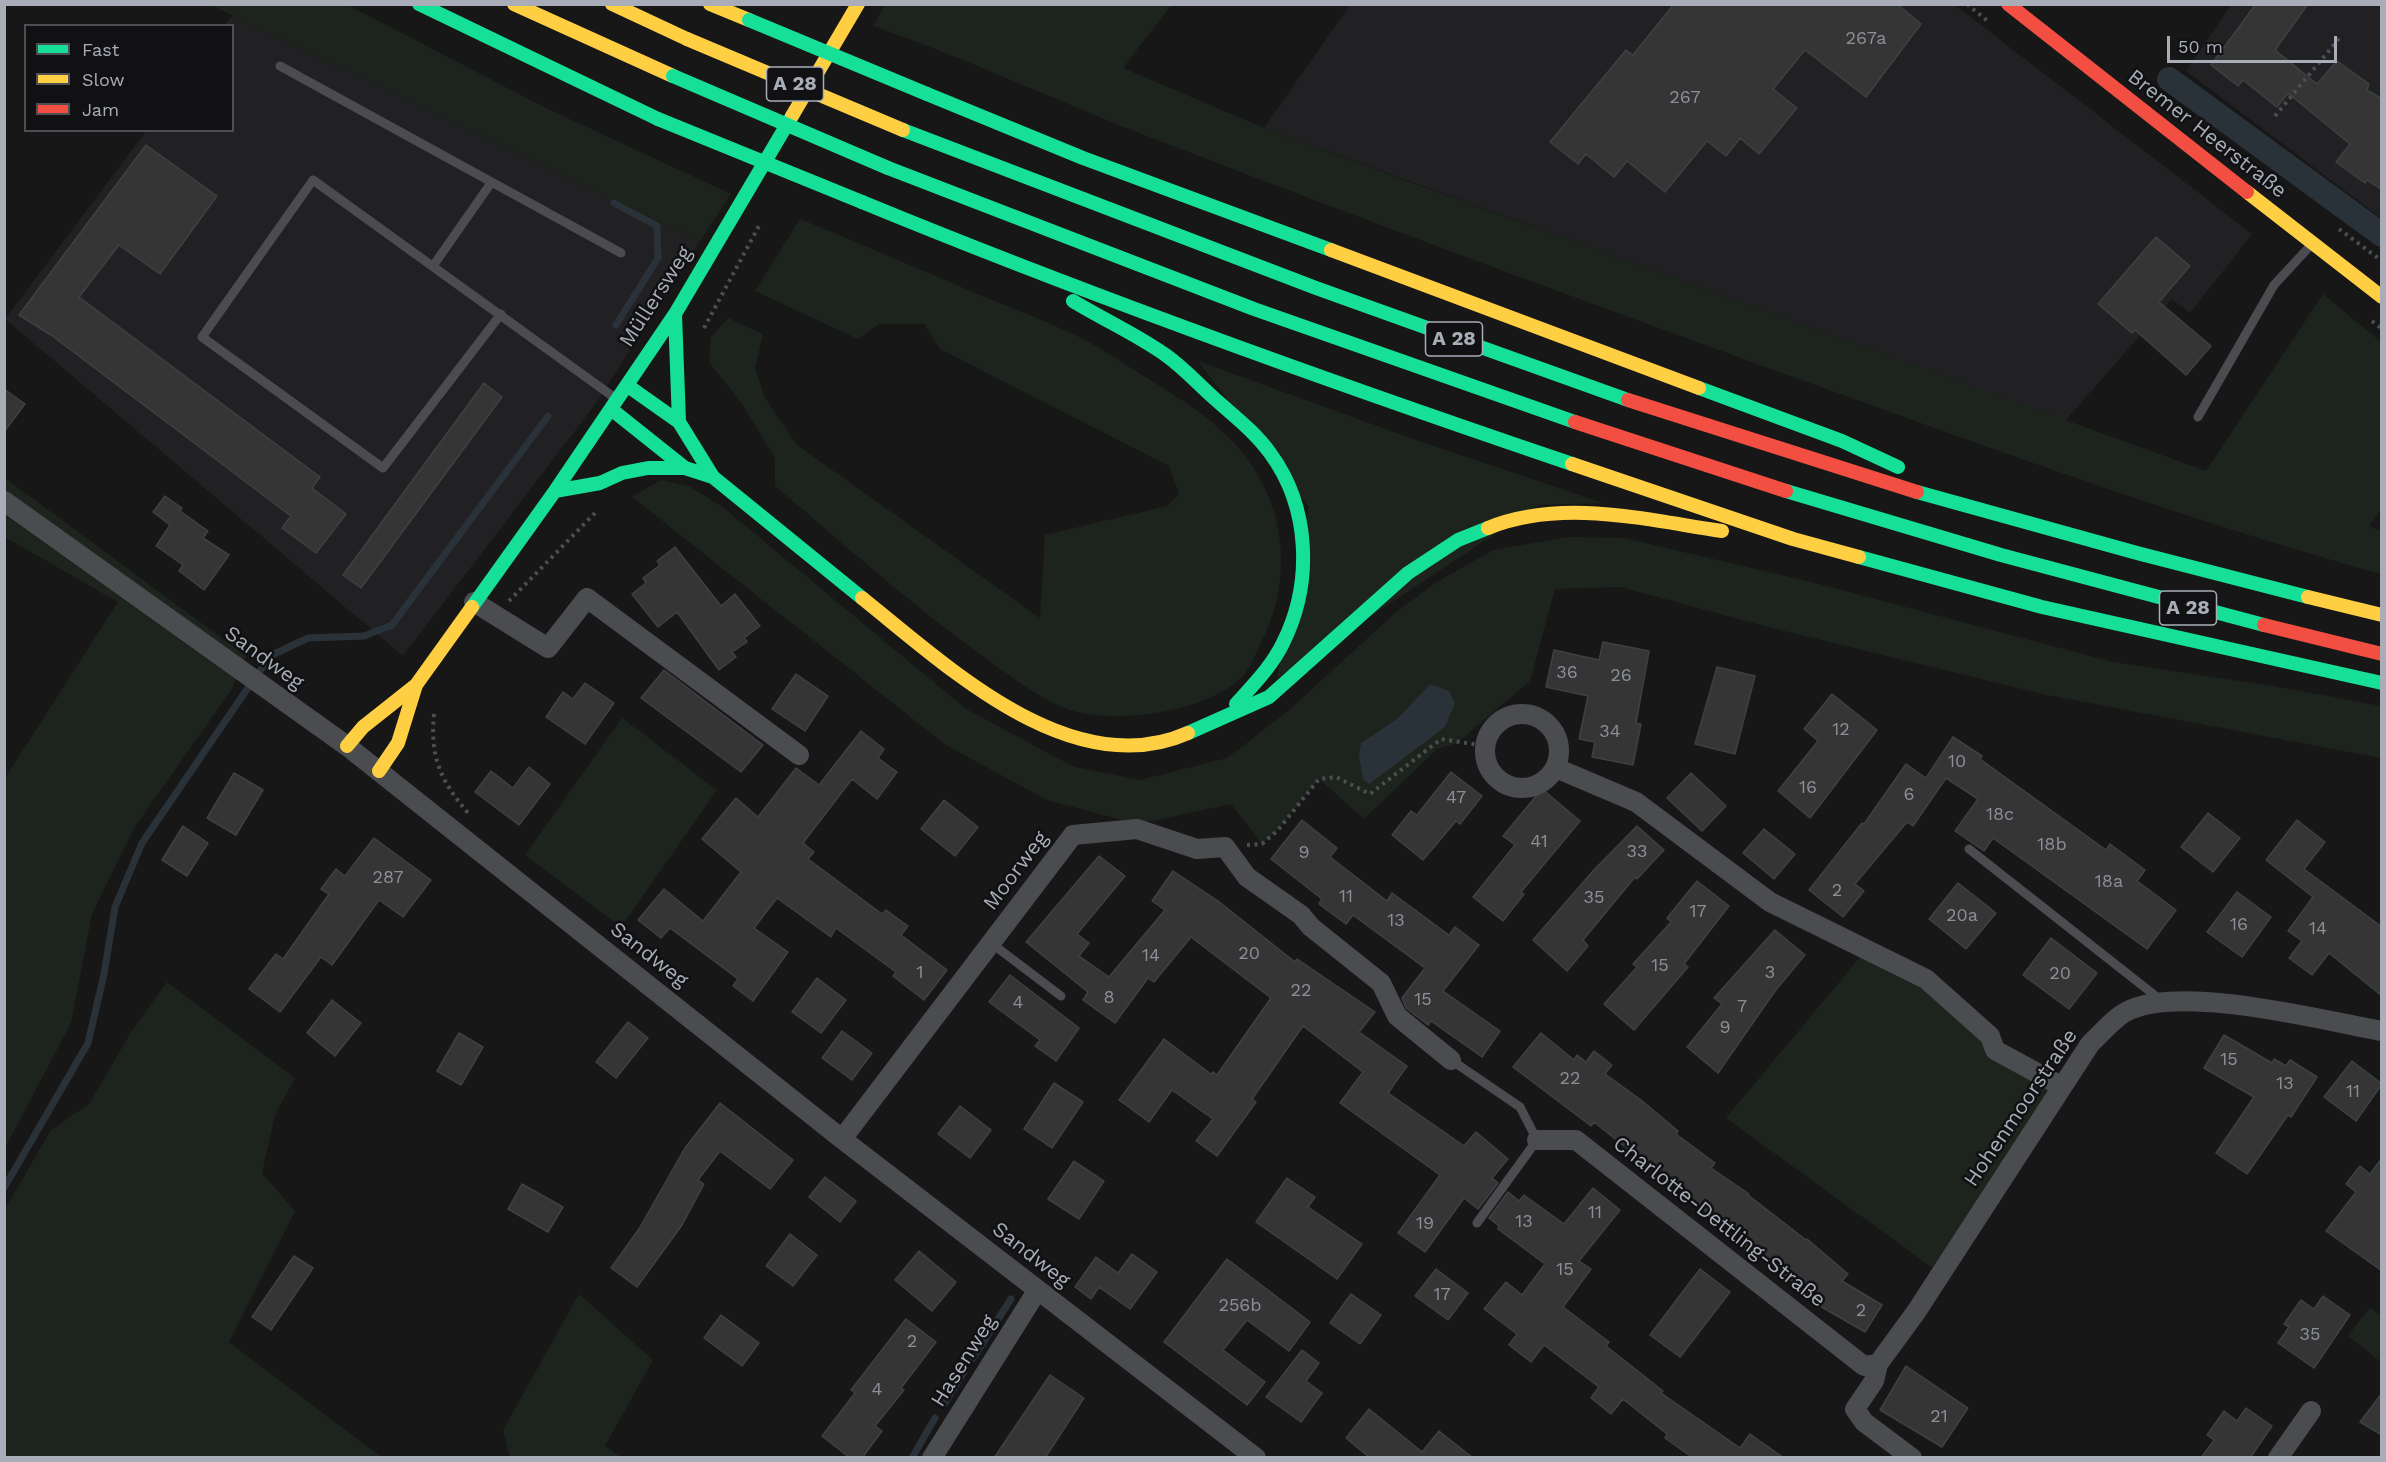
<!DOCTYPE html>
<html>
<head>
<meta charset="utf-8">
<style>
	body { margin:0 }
	#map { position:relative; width:2386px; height:1462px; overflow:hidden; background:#171717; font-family:"Work Sans",sans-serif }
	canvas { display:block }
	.frame { position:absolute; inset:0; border:6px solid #a8adb8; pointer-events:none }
	.legend { position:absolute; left:24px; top:24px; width:210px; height:108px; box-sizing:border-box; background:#111113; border:2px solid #4d4f55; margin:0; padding:8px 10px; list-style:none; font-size:18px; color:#a8adb8 }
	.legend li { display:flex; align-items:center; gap:12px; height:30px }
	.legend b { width:30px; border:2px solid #4d4f55 }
	.scale { position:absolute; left:2167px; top:36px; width:170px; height:27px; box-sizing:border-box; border:3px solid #a8adb8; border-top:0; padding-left:8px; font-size:18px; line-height:21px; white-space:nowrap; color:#a8adb8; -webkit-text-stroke:4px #111113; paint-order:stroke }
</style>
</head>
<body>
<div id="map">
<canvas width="2386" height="1462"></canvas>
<div class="frame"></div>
<ul class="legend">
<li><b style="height:8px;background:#16e098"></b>Fast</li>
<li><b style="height:8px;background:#ffcf43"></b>Slow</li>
<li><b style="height:8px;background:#f24e42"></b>Jam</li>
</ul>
<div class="scale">50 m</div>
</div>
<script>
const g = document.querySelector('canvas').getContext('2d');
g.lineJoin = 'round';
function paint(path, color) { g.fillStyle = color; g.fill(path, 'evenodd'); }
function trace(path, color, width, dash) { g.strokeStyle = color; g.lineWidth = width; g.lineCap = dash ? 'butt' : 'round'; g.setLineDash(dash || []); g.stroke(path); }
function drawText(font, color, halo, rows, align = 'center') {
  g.font = font + ' "Work Sans",sans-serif'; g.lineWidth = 5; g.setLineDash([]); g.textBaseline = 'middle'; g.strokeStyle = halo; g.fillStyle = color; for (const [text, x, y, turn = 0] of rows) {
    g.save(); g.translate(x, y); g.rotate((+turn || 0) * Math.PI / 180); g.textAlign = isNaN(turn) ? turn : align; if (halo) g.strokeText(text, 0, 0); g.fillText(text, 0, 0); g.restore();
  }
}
paint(new Path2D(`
	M 1350,5 L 1955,5 L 2252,234 L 2190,313 L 2172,299 L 2065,421 L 1264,128 Z
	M 2231,5 L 2381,5 L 2381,218 L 2186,71 Z
	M 233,15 L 700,241 L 594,406 L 403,656 L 5,319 L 146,131 L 232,130 L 232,26 L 225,25 Z`), '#212123');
paint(new Path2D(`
	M 211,5 L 348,5 L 546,108 L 731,194 L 700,241 Z
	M 885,5 L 1171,5 L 1123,68 L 1264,128 L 1407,181 L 2206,471 L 2323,294 L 2381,342 L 2381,509 L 2369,526 L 2381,531 L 2381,574 C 2200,524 2023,460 1846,396 C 1618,314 1391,230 1165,143 C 1067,106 972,60 873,26 Z
	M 800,219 C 863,245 925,271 987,298 C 1017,310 1048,322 1077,336 C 1100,347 1122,363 1144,376 C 1174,395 1203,412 1228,437 C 1286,493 1297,577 1259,647 C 1254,658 1248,672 1239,680 C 1202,712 1117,725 1070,710 C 1043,701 1016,680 992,663 C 916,609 846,546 775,486 L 775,458 L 742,404 L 709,362 L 711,337 L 728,318 L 763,334 L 755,368 L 765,398 L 797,445 L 1040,618 L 1045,535 L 1167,506 L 1179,494 L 1169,466 L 940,349 L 924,324 L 879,324 L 858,339 L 755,291 Z
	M 1198,361 L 1416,440 L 1603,503 L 1539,505 L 1277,678 L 1309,507 Z
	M 5,478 L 246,656 L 232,689 L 134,828 L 92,914 L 71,1023 L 5,1148 L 5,778 L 118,602 L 5,537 Z
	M 661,480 L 689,486 L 724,508 L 966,709 L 1074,767 L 1140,780 L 1227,758 L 1287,712 L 1395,613 L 1437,582 L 1493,550 L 1569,537 L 1624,538 L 1815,583 L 2113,662 L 2273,686 L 2381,706 L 2381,758 L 2047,695 L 1768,627 L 1621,587 L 1555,589 L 1530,681 L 1457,743 L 1437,749 L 1364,819 L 1319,779 L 1278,830 L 1262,844 L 1231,804 L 1137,824 L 1047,800 L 946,745 L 632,497 ZM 1430,684 L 1455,703 L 1361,743 L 1397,719 Z
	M 622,718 L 717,790 L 621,927 L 525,855 Z
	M 1867,949 L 2061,1086 L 1941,1274 L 1726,1118 Z
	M 167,982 L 295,1078 L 275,1115 L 262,1173 L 295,1211 L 229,1342 L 381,1457 L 5,1457 L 5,1209 L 51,1130 L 89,1104 L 131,1032 Z
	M 579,1294 L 653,1360 L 605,1446 L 621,1457 L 510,1457 L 503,1430 Z
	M 2370,1307 L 2381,1316 L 2381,1362 L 2348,1336 Z`), '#1d241e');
paint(new Path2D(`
	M 1430,684 L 1449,691 L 1455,703 L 1445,727 L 1369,784 L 1363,779 L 1359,757 L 1361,743 L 1397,719 Z`), '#2a3239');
trace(new Path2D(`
	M 614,203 L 657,226 L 658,258 L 616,325
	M 4,1188 L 88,1043 L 104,974 L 115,907 L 142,843 L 254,679 L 272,655 L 308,638 L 364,636 L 392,625 L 548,416
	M 973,1358 L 1011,1299
	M 945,1403 L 964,1372
	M 912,1458 L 935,1418`), '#2a3239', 7);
trace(new Path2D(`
	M 2169,79 L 2382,235`), '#2a3239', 24);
const building = new Path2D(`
	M 1674,4 L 1897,4 L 1921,24 L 1866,97 L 1805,50 L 1773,89 L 1797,108 L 1759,154 L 1740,138 L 1726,156 L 1707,141 L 1665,192 L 1627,161 L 1614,177 L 1586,154 L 1578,164 L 1550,142 L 1626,50 L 1633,55 Z
	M 2256,4 L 2308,4 L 2275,50 L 2317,84 L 2337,61 L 2369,84 L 2367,90 L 2382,99 L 2382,190 L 2367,180 L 2365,183 L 2336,162 L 2350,144 L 2288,93 L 2277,107 L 2243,80 L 2238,86 L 2211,65 Z
	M 146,145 L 217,196 L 160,274 L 119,245 L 79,297 L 320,477 L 312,488 L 346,514 L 316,553 L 282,528 L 291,516 L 51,335 L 19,315 Z
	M 2156,237 L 2190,266 L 2159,302 L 2211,346 L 2186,375 L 2135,330 L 2132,333 L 2098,304 Z
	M 484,383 L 502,397 L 361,588 L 343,575 Z
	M 4,389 L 25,404 L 4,432 Z
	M 165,496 L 182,508 L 180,511 L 208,531 L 203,538 L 229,555 L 204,590 L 179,571 L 183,565 L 156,546 L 170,525 L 153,512 Z
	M 675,547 L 721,606 L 735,594 L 760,626 L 744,638 L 747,642 L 732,652 L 736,657 L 719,670 L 677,612 L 658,627 L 632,594 L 646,583 L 643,578 L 660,565 L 657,561 Z
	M 1603,642 L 1649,651 L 1636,723 L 1641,724 L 1633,765 L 1592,757 L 1595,742 L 1579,739 L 1588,696 L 1546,687 L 1554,650 L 1599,660 Z
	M 1717,667 L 1755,676 L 1735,754 L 1695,744 Z
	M 664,670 L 763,745 L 741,772 L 641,698 Z
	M 796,674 L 828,696 L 805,731 L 772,709 Z
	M 585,683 L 614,703 L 585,744 L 546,717 L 563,692 L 573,699 Z
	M 1832,694 L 1877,730 L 1810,818 L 1778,791 L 1818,741 L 1804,729 Z
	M 861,731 L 884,749 L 878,758 L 897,772 L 877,799 L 852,779 L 803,843 L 814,852 L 808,859 L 882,914 L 886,910 L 908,926 L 901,935 L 947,970 L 924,1000 L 893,976 L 896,972 L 836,928 L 831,937 L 777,898 L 754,928 L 788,952 L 753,1001 L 733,986 L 738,979 L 670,928 L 661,938 L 638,920 L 664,889 L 703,921 L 741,872 L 702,839 L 736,798 L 758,817 L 796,768 L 819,785 Z
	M 1953,737 L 1982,756 L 1980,759 L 2106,850 L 2110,844 L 2145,870 L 2137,881 L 2176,910 L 2147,949 L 1993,838 L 1984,851 L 1955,831 L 1978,799 L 1946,778 L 1913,826 L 1907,822 L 1855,884 L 1864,891 L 1843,917 L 1809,890 L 1862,823 L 1864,824 L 1906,764 L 1926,778 Z
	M 529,767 L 550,784 L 519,825 L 475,792 L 491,771 L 513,788 Z
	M 1451,772 L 1482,796 L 1460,824 L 1456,821 L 1423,860 L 1392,835 L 1411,811 L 1417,815 Z
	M 234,773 L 263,790 L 236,835 L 207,818 Z
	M 1691,773 L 1726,806 L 1702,831 L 1667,798 Z
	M 1542,789 L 1580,821 L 1521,892 L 1524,894 L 1503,921 L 1473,897 L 1515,845 L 1503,836 Z
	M 944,800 L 978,827 L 955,856 L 921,829 Z
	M 2208,813 L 2240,838 L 2213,872 L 2181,847 Z
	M 1302,820 L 1337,848 L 1330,857 L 1387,901 L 1392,893 L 1449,935 L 1455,927 L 1479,945 L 1443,991 L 1500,1031 L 1482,1057 L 1431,1021 L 1428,1025 L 1406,1008 L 1402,998 L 1425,968 L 1353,915 L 1346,924 L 1319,904 L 1322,899 L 1271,859 Z
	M 2297,820 L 2325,842 L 2304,869 L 2382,927 L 2382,996 L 2329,953 L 2312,975 L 2289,958 L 2302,941 L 2288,931 L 2313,897 L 2266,860 Z
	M 183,826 L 208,843 L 187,876 L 162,860 Z
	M 1637,826 L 1664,850 L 1637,879 L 1635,877 L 1583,940 L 1588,946 L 1567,971 L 1533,940 L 1593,871 Z
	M 1764,829 L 1795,854 L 1774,879 L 1743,853 Z
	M 374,838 L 431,880 L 403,917 L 379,900 L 332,965 L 321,957 L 280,1012 L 249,989 L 276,954 L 283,959 L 329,894 L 321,889 L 336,869 L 345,876 Z
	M 1099,856 L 1125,876 L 1077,934 L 1089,943 L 1079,956 L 1109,977 L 1165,910 L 1152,901 L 1173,871 L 1218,901 L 1295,962 L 1297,959 L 1375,1012 L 1359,1032 L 1407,1066 L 1388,1093 L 1464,1146 L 1476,1132 L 1508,1159 L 1492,1178 L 1498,1183 L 1478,1209 L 1464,1198 L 1425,1252 L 1398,1233 L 1440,1175 L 1340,1103 L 1363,1072 L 1303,1026 L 1252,1099 L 1256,1102 L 1217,1156 L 1196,1141 L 1213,1119 L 1172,1090 L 1149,1122 L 1119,1100 L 1164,1039 L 1211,1074 L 1213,1072 L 1217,1075 L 1271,998 L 1191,937 L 1154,982 L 1148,978 L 1115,1023 L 1083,1000 L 1088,992 L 1026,942 Z
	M 1697,881 L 1729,906 L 1684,964 L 1688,967 L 1634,1030 L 1604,1004 L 1637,967 L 1633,964 L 1671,922 L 1667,918 Z
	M 1958,883 L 1996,913 L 1966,949 L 1929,919 Z
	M 2237,892 L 2271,917 L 2242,957 L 2207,932 Z
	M 1775,930 L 1805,955 L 1775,991 L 1718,1073 L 1687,1047 L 1722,1004 L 1714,998 Z
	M 2051,938 L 2097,973 L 2069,1009 L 2023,975 Z
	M 1010,975 L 1079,1028 L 1056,1061 L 1035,1046 L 1040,1040 L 989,1002 Z
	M 817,978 L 846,1000 L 821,1033 L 792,1012 Z
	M 332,1000 L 361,1023 L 335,1056 L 307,1033 Z
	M 628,1022 L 648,1038 L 616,1078 L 596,1062 Z
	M 842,1031 L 872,1053 L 852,1080 L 822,1058 Z
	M 459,1033 L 483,1047 L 461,1085 L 437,1071 Z
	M 1541,1033 L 1574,1060 L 1577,1055 L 1586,1062 L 1594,1051 L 1612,1065 L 1605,1074 L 1641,1100 L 1678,1131 L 1676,1134 L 1715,1163 L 1711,1168 L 1749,1194 L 1748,1195 L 1806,1240 L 1807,1239 L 1848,1274 L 1842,1281 L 1882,1305 L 1865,1332 L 1820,1306 L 1766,1259 L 1764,1261 L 1739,1242 L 1743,1236 L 1704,1210 L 1594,1122 L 1591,1126 L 1513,1067 Z
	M 2224,1035 L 2272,1063 L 2274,1059 L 2286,1066 L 2290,1060 L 2317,1077 L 2291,1117 L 2288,1115 L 2247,1174 L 2216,1153 L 2254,1097 L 2204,1068 Z
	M 2352,1061 L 2382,1084 L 2356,1121 L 2324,1097 Z
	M 1054,1083 L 1083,1102 L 1052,1148 L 1024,1129 Z
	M 720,1103 L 793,1160 L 770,1189 L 720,1151 L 698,1180 L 704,1184 L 682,1225 L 637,1287 L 611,1268 L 639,1229 L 685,1148 Z
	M 960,1106 L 991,1130 L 970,1158 L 938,1134 Z
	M 2382,1158 L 2382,1271 L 2326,1231 L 2356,1192 L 2346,1184 L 2360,1166 L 2370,1174 Z
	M 1074,1161 L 1104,1181 L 1079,1219 L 1048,1199 Z
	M 825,1177 L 856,1201 L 840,1222 L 809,1197 Z
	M 1287,1178 L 1315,1197 L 1308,1207 L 1362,1244 L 1337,1279 L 1256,1222 Z
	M 522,1184 L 563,1207 L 548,1232 L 508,1209 Z
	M 1593,1188 L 1620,1210 L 1579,1261 L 1591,1269 L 1563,1307 L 1609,1342 L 1606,1346 L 1663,1391 L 1661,1393 L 1740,1448 L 1750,1434 L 1784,1458 L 1693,1458 L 1665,1438 L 1667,1434 L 1623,1399 L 1611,1414 L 1591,1398 L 1599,1387 L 1544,1345 L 1531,1362 L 1509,1345 L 1517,1334 L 1484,1309 L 1506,1282 L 1522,1295 L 1545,1264 L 1498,1229 L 1499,1226 L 1489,1218 L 1508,1192 L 1519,1201 L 1524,1195 L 1564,1224 Z
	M 790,1234 L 817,1255 L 793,1286 L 766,1266 Z
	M 919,1251 L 956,1282 L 932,1311 L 895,1280 Z
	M 1132,1254 L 1157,1272 L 1130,1309 L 1099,1287 L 1091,1299 L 1075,1287 L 1096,1257 L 1118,1273 Z
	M 294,1256 L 313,1268 L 271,1330 L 252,1317 Z
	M 1227,1259 L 1310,1322 L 1289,1351 L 1247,1320 L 1223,1350 L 1265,1382 L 1247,1405 L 1164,1342 Z
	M 1436,1269 L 1468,1293 L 1448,1320 L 1415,1296 Z
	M 1700,1269 L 1730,1292 L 1680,1357 L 1650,1335 Z
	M 1351,1294 L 1381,1315 L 1360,1344 L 1330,1323 Z
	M 2323,1296 L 2350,1315 L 2314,1368 L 2278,1343 L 2289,1327 L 2284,1324 L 2301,1300 L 2314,1309 Z
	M 721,1315 L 759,1343 L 742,1366 L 704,1338 Z
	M 906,1319 L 936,1342 L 901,1388 L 904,1390 L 875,1426 L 882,1431 L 862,1458 L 850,1458 L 822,1436 L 855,1393 L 851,1390 Z
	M 1302,1350 L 1319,1363 L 1306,1381 L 1322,1393 L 1301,1422 L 1266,1397 Z
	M 1906,1366 L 1968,1408 L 1942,1447 L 1880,1410 Z
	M 1050,1375 L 1084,1398 L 1045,1458 L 994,1458 Z
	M 2382,1393 L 2382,1435 L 2360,1422 Z
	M 2246,1408 L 2272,1426 L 2250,1458 L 2201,1458 L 2214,1440 L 2207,1435 L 2224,1411 L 2237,1421 Z
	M 1369,1409 L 1422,1452 L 1439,1431 L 1473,1458 L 1370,1458 L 1346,1438 Z`);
paint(building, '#353536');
trace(building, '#3f4043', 1.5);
trace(new Path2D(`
	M 1967,4 L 1990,23
	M 2275,116 L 2342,35
	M 2339,229 L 2382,261
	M 2372,321 L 2382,329
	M 704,328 L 760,224
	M 509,601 L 596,512
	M 434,714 C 430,757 440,780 468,813
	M 1247,845 L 1262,844 L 1278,830 L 1319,779 L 1336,777 L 1370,794 L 1441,739 L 1485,746`), '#4d4e52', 4, [3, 4.5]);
trace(new Path2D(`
	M 280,66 L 621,253
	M 433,266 L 491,183
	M 501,314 L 383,468 L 202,337 L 313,180 L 615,398
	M 2198,417 L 2274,285 L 2311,245
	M 1969,849 L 2162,1001
	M 991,943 L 1061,996
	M 1451,1060 L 1520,1107 L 1537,1140 L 1477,1223`), '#4b4c50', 9);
trace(new Path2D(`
	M 4,501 L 347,746 L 842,1139 L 1256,1458
	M 474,602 L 548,648 L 587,598 L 799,755
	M1485 751a37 37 0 1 1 74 0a37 37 0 1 1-74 0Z
	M 1556,768 L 1636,802 L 1770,902 L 1926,979 L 1990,1036 L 1995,1050 L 2061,1086
	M 842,1139 L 1073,835 L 1137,829 L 1197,849 L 1225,847 L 1247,877 L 1301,915 L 1311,927 L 1381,983 L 1397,1016 L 1451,1060
	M 1537,1140 L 1576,1140 L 1864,1366 L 1878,1364 L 1916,1312 L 2090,1044 C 2103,1032 2116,1015 2132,1009 C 2188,986 2321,1020 2382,1031
	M 1878,1364 L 1874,1381 L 1855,1409 L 1864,1422 L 1912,1458
	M 932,1458 L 1037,1291
	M 2278,1458 L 2311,1411`), '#4b4c50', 20);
trace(new Path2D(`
	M 419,4 L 658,119
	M 927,94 L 1083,158 L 1331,250
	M 903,130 L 1316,288 L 1628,400
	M 888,168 L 1254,309 L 1575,422
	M 862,202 C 1095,298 1333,383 1572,464
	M 1073,301 C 1104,320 1138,335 1167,356 C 1185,369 1199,385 1215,399 C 1234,416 1255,432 1270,453 C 1310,507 1313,583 1283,643 C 1272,666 1253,685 1236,704
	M 675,314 L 679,422 L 713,477 L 862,598
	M 628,386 L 679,422
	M 1699,388 L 1842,441 L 1898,467
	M 611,409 L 685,468
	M 555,491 L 600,483 L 622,473 L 648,468 L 685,468 L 713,477
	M 1786,491 L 2001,555 L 2264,625
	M 1917,492 L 2137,553 L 2308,597
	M 1859,557 L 2042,607 L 2382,683
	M 472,607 L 555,491 L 675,314 L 792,116
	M 1188,733 L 1269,697 L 1408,573 L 1458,540 L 1488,528`), '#16e098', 14);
trace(new Path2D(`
	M 514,4 L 673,76
	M 612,4 L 687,39
	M 710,4 L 749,20
	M 792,116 L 858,4
	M 2247,192 L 2382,297
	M 1331,250 L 1699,388
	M 1572,464 L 1793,539 L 1859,557
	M 1488,528 C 1562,498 1646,520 1722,531
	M 2308,597 L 2382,615
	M 862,598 C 946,665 1071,785 1188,733
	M 347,746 L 363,727 L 416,685 L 472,607
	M 379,771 L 398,743 L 416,685`), '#ffcf43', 14);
trace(new Path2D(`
	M 2008,4 L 2247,192
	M 1628,400 L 1917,492
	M 1575,422 L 1786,491
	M 2264,625 L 2382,654`), '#f24e42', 14);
trace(new Path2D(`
	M 749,20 L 927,94
	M 673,76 L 888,168
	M 658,119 L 862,202`), '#16e098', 14);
trace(new Path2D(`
	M 687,39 L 903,130`), '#ffcf43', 14);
drawText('18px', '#8b8f98', null, [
	["267a",1866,39],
	["267",1685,98],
	["36",1567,673],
	["26",1621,676],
	["12",1841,730],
	["34",1610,732],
	["10",1957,762],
	["16",1808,788],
	["6",1909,795],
	["47",1456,798],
	["18c",2000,815],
	["41",1539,842],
	["18b",2052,845],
	["33",1637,852],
	["9",1304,853],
	["287",388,878],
	["18a",2109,882],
	["2",1837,891],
	["11",1346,897],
	["35",1594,898],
	["17",1698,912],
	["20a",1962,916],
	["13",1396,921],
	["16",2239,925],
	["14",2318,929],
	["20",1249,954],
	["14",1151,956],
	["15",1660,966],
	["1",920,973],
	["3",1770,973],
	["20",2060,974],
	["22",1301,991],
	["8",1109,998],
	["15",1423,1000],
	["4",1018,1003],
	["7",1742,1007],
	["9",1725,1028],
	["15",2229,1060],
	["22",1570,1079],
	["13",2285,1084],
	["11",2353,1092],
	["11",1595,1213],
	["13",1524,1222],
	["19",1425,1224],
	["15",1565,1270],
	["17",1442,1295],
	["256b",1240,1306],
	["2",1861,1311],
	["35",2310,1335],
	["2",912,1342],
	["4",877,1390],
	["21",1939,1417]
]);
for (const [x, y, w] of [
	[795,84,57],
	[1454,339,57],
	[2188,608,57]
]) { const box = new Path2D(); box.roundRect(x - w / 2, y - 17, w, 34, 4.5); g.fillStyle = '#111113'; g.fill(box); trace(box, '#a8adb8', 1.5); }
drawText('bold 20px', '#a8adb8', null, [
	["A 28",795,84],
	["A 28",1454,339],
	["A 28",2188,608]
]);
drawText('21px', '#a8adb8', '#111113', [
	["Bremer Heerstraße",2207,134,38],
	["Müllersweg",656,297,-57],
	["Sandweg",264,658,36],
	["Moorweg",1016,871,-53],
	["Sandweg",649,955,38],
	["Hohenmoorstraße",2021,1108,-56],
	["Charlotte-Dettling-Straße",1719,1222,38],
	["Sandweg",1031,1255,38],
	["Hasenweg",964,1361,-58]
]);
</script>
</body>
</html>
